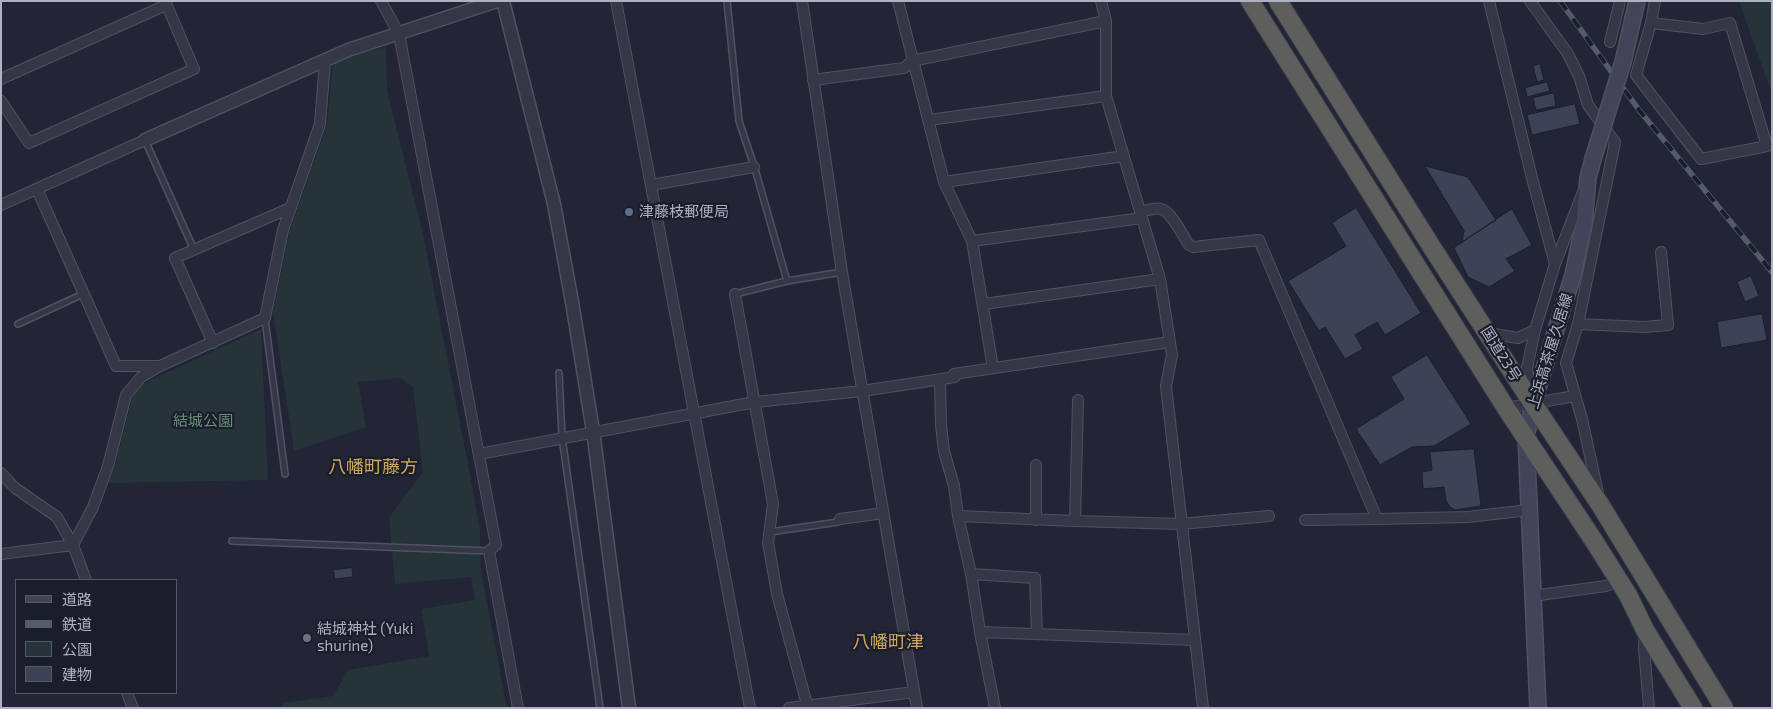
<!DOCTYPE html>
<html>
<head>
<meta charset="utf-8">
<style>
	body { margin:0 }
	#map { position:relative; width:1773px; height:709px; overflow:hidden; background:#212535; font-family:"Exo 2","Noto Sans JP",sans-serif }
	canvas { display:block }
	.frame { position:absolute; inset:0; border:2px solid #aeb1c3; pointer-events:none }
	.legend { position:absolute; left:15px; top:579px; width:162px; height:115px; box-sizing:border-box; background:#1a1d2a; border:1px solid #555867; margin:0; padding:6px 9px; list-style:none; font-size:15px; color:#aeb1c3 }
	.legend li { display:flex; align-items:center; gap:10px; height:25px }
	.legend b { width:25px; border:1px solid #555867 }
</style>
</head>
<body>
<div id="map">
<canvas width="1773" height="709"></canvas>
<div class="frame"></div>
<ul class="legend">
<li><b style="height:6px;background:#424559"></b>道路</li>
<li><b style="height:6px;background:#565a6d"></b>鉄道</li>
<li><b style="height:14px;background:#263339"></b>公園</li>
<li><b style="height:14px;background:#3d4256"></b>建物</li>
</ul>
</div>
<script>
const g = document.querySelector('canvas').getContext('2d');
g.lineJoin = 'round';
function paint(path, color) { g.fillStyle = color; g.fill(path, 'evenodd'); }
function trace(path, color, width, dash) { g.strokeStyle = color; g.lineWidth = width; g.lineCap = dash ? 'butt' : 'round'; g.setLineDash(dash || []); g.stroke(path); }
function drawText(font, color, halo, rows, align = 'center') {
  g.font = font + ' "Exo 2","Noto Sans JP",sans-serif'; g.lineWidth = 4.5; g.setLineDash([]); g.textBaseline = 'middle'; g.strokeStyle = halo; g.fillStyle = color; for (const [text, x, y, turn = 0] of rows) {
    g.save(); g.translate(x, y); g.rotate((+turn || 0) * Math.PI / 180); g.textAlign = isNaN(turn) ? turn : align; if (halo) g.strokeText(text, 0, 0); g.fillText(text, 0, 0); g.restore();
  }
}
paint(new Path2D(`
	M 1739,1 L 1772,1 L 1772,94 Z
	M 386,47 L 387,91 L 423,234 L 469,469 L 480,530 L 481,571 L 507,708 L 283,708 L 282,703 L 333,696 L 348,670 L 429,656 L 421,609 L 475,600 L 471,577 L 395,584 L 389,517 L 423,472 L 413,387 L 400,378 L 358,382 L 366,427 L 294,451 L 273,312 L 289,233 L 327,125 L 333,64 L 350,56 Z
	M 261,329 L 268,480 L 108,483 L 115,466 L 133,394 L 142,384 Z`), '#263339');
const building = new Path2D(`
	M 1540,64 L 1544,80 L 1537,82 L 1533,66 Z
	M 1547,82 L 1550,91 L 1527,97 L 1525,88 Z
	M 1554,93 L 1556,106 L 1536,110 L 1533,98 Z
	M 1575,104 L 1580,124 L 1532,135 L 1527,115 Z
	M 1425,166 L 1468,177 L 1496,220 L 1462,242 L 1464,231 Z
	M 1356,208 L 1421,313 L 1385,335 L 1377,322 L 1355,335 L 1363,349 L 1345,359 L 1325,327 L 1319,331 L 1288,281 L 1346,246 L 1332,223 Z
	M 1512,209 L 1532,245 L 1506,259 L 1515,271 L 1489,287 L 1468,277 L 1454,248 Z
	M 1751,276 L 1759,296 L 1745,302 L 1737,282 Z
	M 1762,314 L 1767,340 L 1721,348 L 1717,322 Z
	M 1427,355 L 1471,424 L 1434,446 L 1412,447 L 1380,465 L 1356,429 L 1404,399 L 1391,377 Z
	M 1474,449 L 1481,506 L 1455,510 L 1450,507 L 1446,501 L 1444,487 L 1423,489 L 1422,472 L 1432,470 L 1430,452 Z
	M 352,568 L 353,577 L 335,579 L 333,570 Z`);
paint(building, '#3d4256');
trace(building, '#1c1f2c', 1);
const service = new Path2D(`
	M 727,1 L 739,121 L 755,169 L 787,281
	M 145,140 L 194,250
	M 735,294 L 787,281 L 842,272
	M 265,319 L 285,474
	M 18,324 L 83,294
	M 559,373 L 562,437 L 600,708
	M 770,532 L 838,522 L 840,520
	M 232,541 L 489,551`);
const minor = new Path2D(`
	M 381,1 L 399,34 L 496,545 L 489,551 L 518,708
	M 616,1 L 750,708
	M 802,1 L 842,272 L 917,708
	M 898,1 L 944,182 L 972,241 L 993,368
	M 1101,1 L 1106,21 L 1106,96 L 1160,279 L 1172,355 L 1166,386 L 1203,708
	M 1489,1 L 1532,178 L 1555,264
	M 1530,1 L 1568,54 L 1579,76 L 1588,105 L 1615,142 L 1578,324 L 1566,363 L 1582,419 L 1598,493
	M 1651,23 L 1703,29 L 1730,23 L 1767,146 L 1701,159 L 1636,75 L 1651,23 L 1655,1
	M 1610,42 L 1620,1
	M 1,79 L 166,5
	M 813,80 L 904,68 L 912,61 L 1106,21
	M 1,101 L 29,143 L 194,69 L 165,1
	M 929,120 L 1106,96
	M 944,182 L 1124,156
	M 651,185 L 754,167
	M 37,189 L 116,366 L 159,366
	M 1,205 L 145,140
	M 1140,212 C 1146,211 1154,207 1161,209 C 1171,211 1183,236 1189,245 L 1193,247 L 1259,240 L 1377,519 L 1468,517 L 1529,510
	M 972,241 L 1142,218
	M 735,294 L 773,504 L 768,542 L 777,594 L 808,708
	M 984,304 L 1160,279
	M 1578,324 L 1644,327 L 1668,325 L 1661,252
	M 1488,333 L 1518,338 L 1535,330
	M 213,343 L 175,258 L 290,208
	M 954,374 L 1170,342
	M 940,380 L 941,425 L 944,451 L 954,486 L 958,516 L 971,574 L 980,632 L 995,708
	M 1531,394 L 1527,368 L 1535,330 L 1555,264 L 1583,192
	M 1506,408 L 1575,396
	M 479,454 L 755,402 L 862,391 L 955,377
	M 1,473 L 15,488 L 57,517 L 73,545 L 86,580
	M 958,516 L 1075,521 L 1181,524 L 1269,516
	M 840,519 L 883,513
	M 1036,520 L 1036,465
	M 1305,520 L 1377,519
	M 1075,521 L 1078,400
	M 73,545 L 93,507 L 108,466 L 126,395 L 141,377 L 160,366 L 265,318 L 283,230 L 320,124 L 325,61
	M 1,554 L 73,545
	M 971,574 L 1035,578 L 1037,634
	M 1532,596 L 1606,586 L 1619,581
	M 1645,631 L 1644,648 L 1649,708
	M 980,632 L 1195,640
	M 127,693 L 133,708
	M 789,708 L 914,692`);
const tertiary = new Path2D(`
	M 503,1 L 554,204 L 572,302 L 593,431 L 629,708
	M 145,140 L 348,50 L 497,1`);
const secondary = new Path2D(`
	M 1538,708 L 1526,437 L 1533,404 L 1573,275 L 1584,223 L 1588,178 L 1593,159`);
const trunk = new Path2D(`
	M 1250,1 L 1506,408 L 1594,541 L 1628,595 L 1645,630 L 1693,708
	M 1278,1 L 1433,249 L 1533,404 L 1601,506 L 1724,708`);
trace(service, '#4f5261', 8);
trace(minor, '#4f5261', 12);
trace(tertiary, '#4f5261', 15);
trace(secondary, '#4f5261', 18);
trace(trunk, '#3c3f4d', 20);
trace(service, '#343746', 5);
trace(minor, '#343746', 10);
trace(tertiary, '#343746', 12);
trace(secondary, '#424559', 15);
trace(trunk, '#5e5e5c', 18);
const rail = new Path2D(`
	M 1560,1 L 1639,110 L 1772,272`);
trace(rail, '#565a6d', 5.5);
trace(rail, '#1a1d2a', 4, [11]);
const secondaryBridge = new Path2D(`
	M 1593,159 L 1623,62 L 1637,1`);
trace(secondaryBridge, '#4f5261', 18, []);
trace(secondaryBridge, '#424559', 15);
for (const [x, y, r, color] of [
	[629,212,5,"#5c6f8a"],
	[307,638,5,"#6b7280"]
]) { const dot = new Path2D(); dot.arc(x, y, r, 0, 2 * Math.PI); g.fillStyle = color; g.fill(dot); trace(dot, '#1a1d2a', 2); }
drawText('15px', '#aeb1c3', '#1a1d2a', [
	["津藤枝郵便局",639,212],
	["結城神社 (Yuki",317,629],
	["shurine)",317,646]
], 'left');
drawText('15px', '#aeb1c3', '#1a1d2a', [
	["上浜高茶屋久居線",1550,351,-73],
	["国道23号",1501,354,58]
]);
drawText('15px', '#68917b', '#1a1d2a', [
	["結城公園",203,421]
]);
drawText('18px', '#cca960', '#1a1d2a', [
	["八幡町藤方",373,467],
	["八幡町津",888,642]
]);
</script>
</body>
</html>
